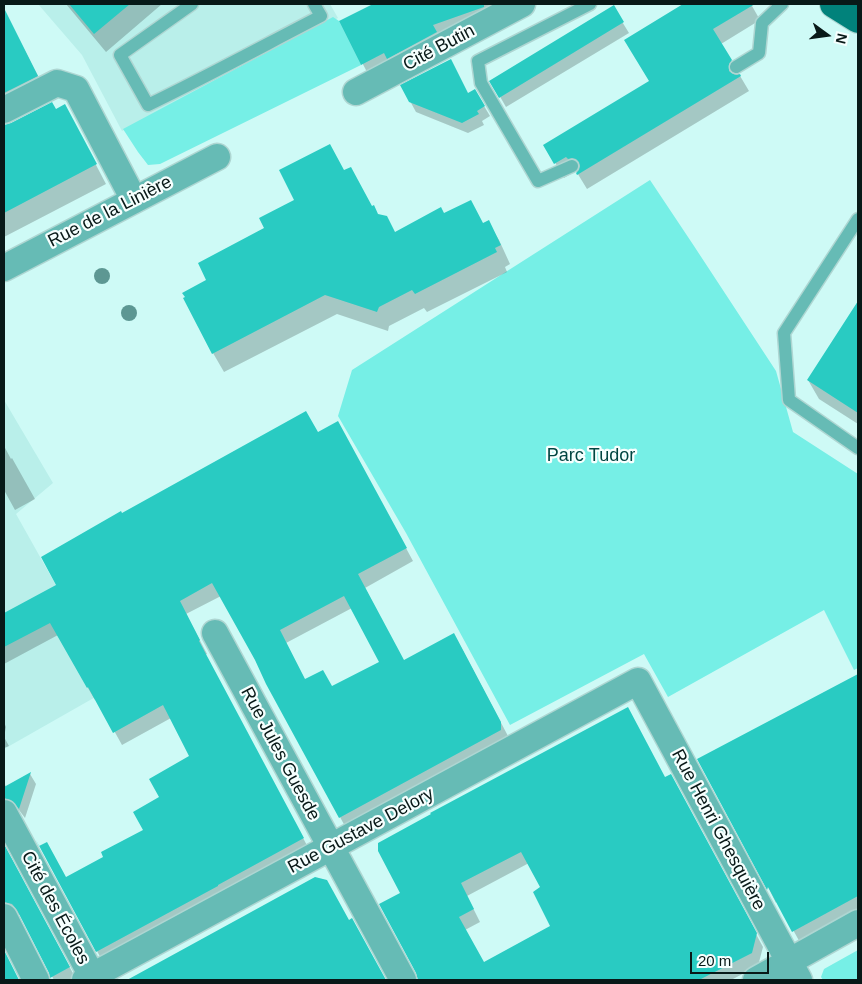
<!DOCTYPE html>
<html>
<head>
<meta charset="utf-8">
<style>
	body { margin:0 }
	#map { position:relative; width:862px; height:984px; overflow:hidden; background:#cefaf6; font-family:Helvetica,sans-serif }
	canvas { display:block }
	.frame { position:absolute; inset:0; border:5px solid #081918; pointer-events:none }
	.north { position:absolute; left:802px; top:10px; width:50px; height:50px; -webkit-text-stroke:4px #f6fffe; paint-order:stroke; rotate:104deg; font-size:14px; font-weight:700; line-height:20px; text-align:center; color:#081918 }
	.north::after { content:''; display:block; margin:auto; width:18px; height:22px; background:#081918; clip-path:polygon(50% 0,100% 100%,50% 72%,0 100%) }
	.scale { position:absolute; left:690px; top:952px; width:79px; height:22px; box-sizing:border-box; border:2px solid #081918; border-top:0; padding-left:6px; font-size:15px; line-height:18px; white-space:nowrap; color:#081918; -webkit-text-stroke:4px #f6fffe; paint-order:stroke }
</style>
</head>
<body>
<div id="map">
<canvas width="862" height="984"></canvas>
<div class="frame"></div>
<div class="north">N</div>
<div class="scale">20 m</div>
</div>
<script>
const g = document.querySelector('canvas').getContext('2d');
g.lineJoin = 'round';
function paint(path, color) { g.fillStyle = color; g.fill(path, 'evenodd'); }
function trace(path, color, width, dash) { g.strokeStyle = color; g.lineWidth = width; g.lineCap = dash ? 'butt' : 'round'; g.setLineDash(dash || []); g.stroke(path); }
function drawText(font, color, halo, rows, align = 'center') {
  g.font = font + ' Helvetica,sans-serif'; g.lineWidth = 4.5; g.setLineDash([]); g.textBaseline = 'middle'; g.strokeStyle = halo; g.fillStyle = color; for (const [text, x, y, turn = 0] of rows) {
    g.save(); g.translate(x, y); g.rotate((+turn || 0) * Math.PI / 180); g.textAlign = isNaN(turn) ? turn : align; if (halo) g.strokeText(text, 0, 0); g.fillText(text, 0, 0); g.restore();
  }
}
paint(new Path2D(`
	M 38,4 L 330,4 L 338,18 L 122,131 L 82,55 Z
	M 4,400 L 53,483 L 16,514 L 113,687 L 4,749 Z`), '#b9efea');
paint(new Path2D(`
	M 333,17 L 339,21 L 361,65 L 160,164 L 148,165 L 138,152 L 123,129 Z
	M 650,180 L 694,246 L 776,371 L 793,432 L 858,474 L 858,668 L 854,670 L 824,610 L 668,697 L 644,654 L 510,725 L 406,533 L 338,416 L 352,370 Z
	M 858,950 L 858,980 L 823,980 L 821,977 L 824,969 Z`), '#76efe6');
paint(new Path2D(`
	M 66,4 L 162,4 L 106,52 Z
	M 376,4 L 502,4 L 458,26 L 437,33 L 441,41 L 367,72 L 341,22 Z
	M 685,4 L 748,4 L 752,6 L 760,20 L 721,44 L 749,91 L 587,189 L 576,171 L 564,178 L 545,145 L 650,82 L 626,40 Z
	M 613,7 L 629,33 L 506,107 L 491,81 Z
	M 10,22 L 48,95 L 4,119 L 4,25 Z
	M 475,91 L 490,116 L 482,121 L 484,125 L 468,133 L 416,112 L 410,101 L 468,95 Z
	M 56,111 L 75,125 L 106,184 L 4,237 L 4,126 Z
	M 344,172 L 378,216 L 395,233 L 443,214 L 483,224 L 488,222 L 499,240 L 510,264 L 505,267 L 507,272 L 427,312 L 424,308 L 389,326 L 388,331 L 337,314 L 224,372 L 213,353 L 208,281 L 296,201 Z
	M 858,303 L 858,424 L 819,399 L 808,380 Z
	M 317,434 L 345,436 L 413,561 L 365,588 L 404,662 L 461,647 L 508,736 L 508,743 L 347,830 L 221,596 L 186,614 L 207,654 L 205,655 L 310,851 L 104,964 L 97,951 L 66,879 L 105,857 L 145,831 L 160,798 L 191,756 L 171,718 L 122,745 L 97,700 L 95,700 L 88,688 L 58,635 L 4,664 L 4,614 L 58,585 L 122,514 ZM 352,608 L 380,662 L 332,688 L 305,680 L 286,643 Z
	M 4,446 L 11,459 L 12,458 L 35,499 L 15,510 L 4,490 Z
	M 858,675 L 858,916 L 802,946 L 777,901 L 776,903 L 769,889 L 699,760 Z
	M 4,722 L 6,727 L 4,737 L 9,746 L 4,748 Z
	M 30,774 L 36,784 L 25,818 L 19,810 L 11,808 L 4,810 L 4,782 L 6,787 Z
	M 665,778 L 677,788 L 763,947 L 758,966 L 731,980 L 419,980 L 418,973 L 381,905 ZM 529,863 L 542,888 L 552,927 L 484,964 L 465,930 L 480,922 L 467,896 Z
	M 4,846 L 75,977 L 69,980 L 54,980 L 20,915 L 12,912 L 4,914 Z
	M 315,879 L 349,922 L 359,932 L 385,980 L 129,980 Z`), '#0003');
paint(new Path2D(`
	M 69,4 L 130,4 L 94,34 Z
	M 373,4 L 484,4 L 484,7 L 433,25 L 437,32 L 387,59 L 384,53 L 361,65 L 339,21 Z
	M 683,4 L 755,4 L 713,29 L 732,60 L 729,64 L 729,71 L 733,74 L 737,75 L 740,74 L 741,76 L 577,175 L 576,173 L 579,170 L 580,166 L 579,162 L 576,159 L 572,158 L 568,159 L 566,157 L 554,164 L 543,145 L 649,81 L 624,40 Z
	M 614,5 L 624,22 L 499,98 L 489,81 Z
	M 4,8 L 38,76 L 4,93 Z
	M 451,59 L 468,93 L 475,89 L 485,106 L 477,111 L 479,114 L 462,123 L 409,102 L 400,85 Z
	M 52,102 L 56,109 L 65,104 L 97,164 L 4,213 L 4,125 L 11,123 Z
	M 330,144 L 344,170 L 351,167 L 372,206 L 374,205 L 378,214 L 387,216 L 395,232 L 441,207 L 444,213 L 471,200 L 483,223 L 489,220 L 501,245 L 495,248 L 497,252 L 415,294 L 412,290 L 379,307 L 377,312 L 325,295 L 212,354 L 183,298 L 185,297 L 182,293 L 206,280 L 198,263 L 264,228 L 259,218 L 294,200 L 279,170 Z
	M 858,301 L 858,413 L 807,380 Z
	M 306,411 L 318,432 L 338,421 L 407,548 L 358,574 L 404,660 L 454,633 L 501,722 L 501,730 L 339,818 L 266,684 L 255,660 L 212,583 L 180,601 L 200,640 L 199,641 L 304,838 L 218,885 L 218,886 L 96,952 L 36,840 L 39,846 L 47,842 L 66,877 L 103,857 L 101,852 L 143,830 L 133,812 L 159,797 L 149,779 L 189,756 L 163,705 L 113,733 L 88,687 L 87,688 L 50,623 L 4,647 L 4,613 L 56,585 L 41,557 L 121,511 L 122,513 ZM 344,596 L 379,662 L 332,686 L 323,670 L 305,679 L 280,630 Z
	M 858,674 L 858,896 L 792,932 L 768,887 L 767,890 L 697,759 Z
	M 628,707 L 665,777 L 671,774 L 757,933 L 752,953 L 699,980 L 418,980 L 416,973 L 379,904 L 400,893 L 378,851 L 378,843 L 431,814 L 430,813 ZM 521,852 L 540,887 L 533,892 L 550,926 L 484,962 L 459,917 L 474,909 L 461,883 Z
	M 31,772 L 19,809 L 12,801 L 4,798 L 4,787 Z
	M 4,844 L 70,967 L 50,978 L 49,973 L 17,910 L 12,904 L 4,902 Z
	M 315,877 L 327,880 L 349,920 L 352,918 L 386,980 L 127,980 Z
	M 4,950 L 19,980 L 4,980 Z`), '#29cbc2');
const lane = new Path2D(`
	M 192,4 L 120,55 L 148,105 C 206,77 263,46 321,16 L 314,4
	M 736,67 L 759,53 L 762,23 L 782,4
	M 572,166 L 538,181 L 481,83 L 478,61 L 590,4
	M 858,219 L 784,333 L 789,400 L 858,448`);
const street = new Path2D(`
	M 356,92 L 522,4
	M 4,110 L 57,83 L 76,89 L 134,200
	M 4,268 L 217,157
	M 215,633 L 403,980
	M 4,813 L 92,976
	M 4,917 L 36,980
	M 85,980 L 638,681 L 799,980
	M 756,980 L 858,923`);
const primary = new Path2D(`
	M 834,4 L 858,19`);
trace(lane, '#aed6d2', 15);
trace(street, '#aed6d2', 29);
trace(primary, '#aed6d2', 30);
trace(lane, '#66bbb5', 12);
trace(street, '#66bbb5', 26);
trace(primary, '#01827b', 28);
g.fillStyle = '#5d9793';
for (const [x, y] of [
	[102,276],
	[129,313]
]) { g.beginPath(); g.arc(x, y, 8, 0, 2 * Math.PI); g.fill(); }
drawText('18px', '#081918', '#f6fffe', [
	["Cité Butin",439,48,-28],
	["Rue de la Linière",110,212,-27],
	["Rue Jules Guesde",280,754,62],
	["Rue Henri Ghesquière",718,830,62],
	["Rue Gustave Delory",361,831,-28],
	["Cité des Écoles",55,908,62]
]);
drawText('18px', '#004642', '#f6fffe', [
	["Parc Tudor",591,456]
]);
</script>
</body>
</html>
